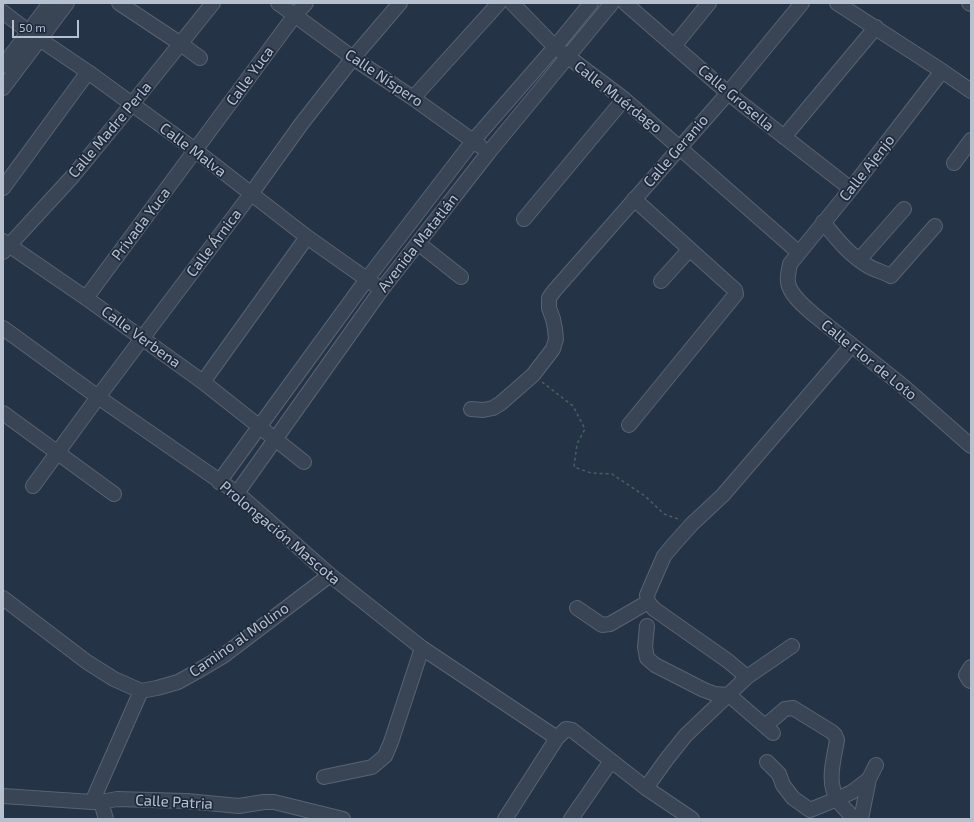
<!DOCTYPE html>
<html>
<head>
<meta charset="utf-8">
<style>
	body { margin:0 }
	#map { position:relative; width:974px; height:822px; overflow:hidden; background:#243346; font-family:"Exo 2",sans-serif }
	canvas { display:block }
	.frame { position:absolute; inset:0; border:4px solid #b7c0ce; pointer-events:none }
	.scale { position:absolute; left:12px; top:20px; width:67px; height:18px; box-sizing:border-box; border:2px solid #b7c0ce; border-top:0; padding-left:5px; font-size:12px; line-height:14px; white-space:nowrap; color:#b7c0ce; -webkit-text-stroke:3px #1e2a3b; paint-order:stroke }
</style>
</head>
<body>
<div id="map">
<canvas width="974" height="822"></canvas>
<div class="frame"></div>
<div class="scale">50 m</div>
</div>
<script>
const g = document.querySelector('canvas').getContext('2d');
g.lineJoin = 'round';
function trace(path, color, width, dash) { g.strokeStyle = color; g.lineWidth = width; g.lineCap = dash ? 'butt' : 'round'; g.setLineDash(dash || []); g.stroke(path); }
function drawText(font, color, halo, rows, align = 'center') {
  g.font = font + ' "Exo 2",sans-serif'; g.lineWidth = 3.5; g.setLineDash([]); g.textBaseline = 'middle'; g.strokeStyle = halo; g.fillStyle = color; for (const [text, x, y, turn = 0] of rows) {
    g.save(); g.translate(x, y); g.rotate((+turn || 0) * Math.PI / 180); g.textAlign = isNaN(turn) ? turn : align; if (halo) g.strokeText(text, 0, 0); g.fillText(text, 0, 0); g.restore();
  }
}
const minor = new Path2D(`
	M 119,3 L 181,44 L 200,58
	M 278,3 L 353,58 L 413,98 L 480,146
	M 512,3 L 555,47 L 624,99 L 798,252
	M 625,3 L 728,93 L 851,189
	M 837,3 L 942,71 L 971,91
	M 969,3 L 971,4
	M 3,12 L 29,32 L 88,72 L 195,150 L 307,237 L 375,285
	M 674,46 L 709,3
	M 3,66 L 50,3
	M 942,71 L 851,189 L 790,264 C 789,270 787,276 788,282 C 789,294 805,307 813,314 L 904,387 L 971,446
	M 3,88 L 67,3
	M 413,98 L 499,3
	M 784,137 L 876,27
	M 954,163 L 971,140
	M 3,188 L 88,72
	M 524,219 L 624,99
	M 823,222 C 836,238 849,255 868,266 C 875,270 883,272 891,276 L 935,226
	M 3,241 L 86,298 L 203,382 L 304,462
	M 418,243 L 461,277
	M 3,252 L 72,177 L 132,104 L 213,3
	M 859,260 L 904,209
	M 661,281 L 689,250
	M 86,298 L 295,15 L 306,3
	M 3,328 L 98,397 L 237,493 L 330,575 L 422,648 L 557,738
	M 203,382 L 307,237
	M 471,409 L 483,410 L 493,408 L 501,403 L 533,375 L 553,349 L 556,339 L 555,329 L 553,319 L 549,308 L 549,298 L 554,291 L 728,93 L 802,3
	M 3,413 L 114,494
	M 629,425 L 736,294 L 735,290 L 634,199
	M 219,482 L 367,279 L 473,141 L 555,47 L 591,3
	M 33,486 L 98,397 L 251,194 L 302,123 L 353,58 L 400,3
	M 237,493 L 382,289 L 489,152 L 612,3
	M 3,598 L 87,662 L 114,679 L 141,691 L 157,688 L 178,682 L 196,672 L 223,656 L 330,575
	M 577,608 L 602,625 L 610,624 L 648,602
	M 647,626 L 645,647 L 647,658 L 655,665 L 704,690 L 715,694 L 729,695 L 773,733
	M 971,667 L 966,675 L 969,680 L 971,681
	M 747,677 L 728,661 L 654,609 L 648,602 L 647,595 L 664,556 L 674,544 L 692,524 L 723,495 L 852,345
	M 765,726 L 785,709 L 793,708 L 832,732 L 835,735 L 837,740 C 834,759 826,783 838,800 C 842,807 849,813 855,819
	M 767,762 L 779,774 L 783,785 L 793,798 L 810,810 L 837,799 L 852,792 L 869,779
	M 324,777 L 372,767 L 385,756 L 391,742 L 422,648
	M 646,788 L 666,760 L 686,735 L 747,677 L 792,646
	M 3,796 L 92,802 L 101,802 L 117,799 L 186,801 L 239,806 L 264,802 L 274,802 L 343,819
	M 92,802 L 141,691
	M 101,802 L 106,819
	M 505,819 L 557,738 L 566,729 L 572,730 L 646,788 L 692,819
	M 571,819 L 611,761
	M 861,819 L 869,779 L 876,765`);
trace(minor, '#586372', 16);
trace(new Path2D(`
	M 542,382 L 573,406 L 585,429 L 577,444 L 574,467 L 591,473 L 612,474 L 645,496 L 664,514 L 681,520`), '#476265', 1.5, [3, 3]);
trace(minor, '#394555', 14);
drawText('15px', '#b7c0ce', '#1e2a3b', [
	["Calle Yuca",250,76,-54],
	["Calle Níspero",384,78,34],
	["Calle Muérdago",618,97,38],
	["Calle Grosella",736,98,40],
	["Calle Madre Perla",110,130,-50],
	["Calle Malva",193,150,37],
	["Calle Geranio",676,151,-49],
	["Calle Ajenjo",867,168,-52],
	["Privada Yuca",141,224,-53],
	["Calle Árnica",214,243,-53],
	["Avenida Matatlán",418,243,-52],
	["Calle Verbena",141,337,36],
	["Calle Flor de Loto",869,360,39],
	["Prolongación Mascota",280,533,40],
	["Camino al Molino",239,640,-35],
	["Calle Patria",174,802,3]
]);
</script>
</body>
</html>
